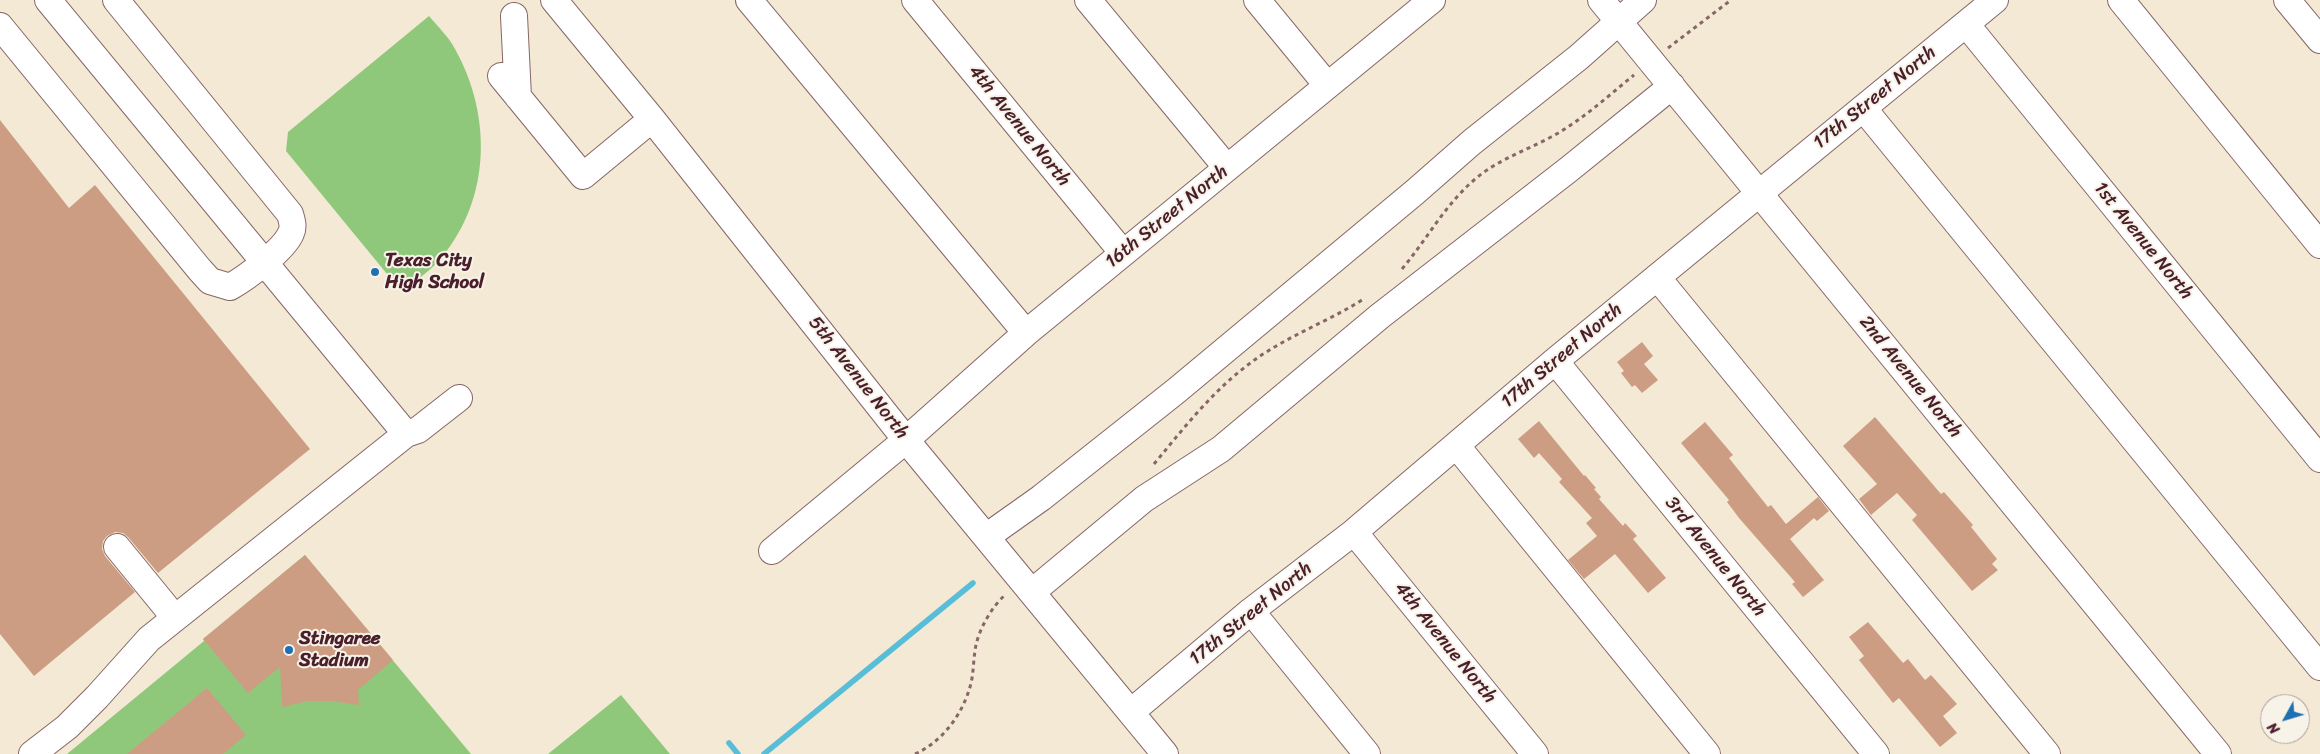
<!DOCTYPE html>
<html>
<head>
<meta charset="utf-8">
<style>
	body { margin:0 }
	#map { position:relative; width:2320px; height:754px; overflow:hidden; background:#f4e9d5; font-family:Sriracha,sans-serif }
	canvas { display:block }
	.north { position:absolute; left:2260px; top:694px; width:50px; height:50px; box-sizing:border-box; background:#f7f3e8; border:1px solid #b29e9c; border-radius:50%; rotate:231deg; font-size:14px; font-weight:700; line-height:20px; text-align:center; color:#4a1f2b }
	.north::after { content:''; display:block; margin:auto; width:18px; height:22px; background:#1f6fb2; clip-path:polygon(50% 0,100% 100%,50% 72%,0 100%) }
</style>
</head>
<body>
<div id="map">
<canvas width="2320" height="754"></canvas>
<div class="north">N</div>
</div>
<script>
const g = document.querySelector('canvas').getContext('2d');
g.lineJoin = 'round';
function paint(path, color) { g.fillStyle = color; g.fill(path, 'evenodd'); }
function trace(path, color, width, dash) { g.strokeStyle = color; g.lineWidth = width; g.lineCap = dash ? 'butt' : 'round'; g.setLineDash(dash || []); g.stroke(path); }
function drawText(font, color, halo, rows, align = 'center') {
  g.font = font + ' Sriracha,sans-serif'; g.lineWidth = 4; g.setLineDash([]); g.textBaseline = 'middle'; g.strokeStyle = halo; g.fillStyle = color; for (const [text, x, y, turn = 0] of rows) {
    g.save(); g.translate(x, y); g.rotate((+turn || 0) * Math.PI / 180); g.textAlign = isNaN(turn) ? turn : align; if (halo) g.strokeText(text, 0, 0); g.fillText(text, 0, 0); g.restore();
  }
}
paint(new Path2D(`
	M 429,16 C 438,27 449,37 455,49 C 492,115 491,198 442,257 C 431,271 415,281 401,291 L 286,151 L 288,132 Z
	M 305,555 L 471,754 L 67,754 L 204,641 L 203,639 Z
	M 621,695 L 670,754 L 548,754 Z`), '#90c87b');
trace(new Path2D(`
	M 729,743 L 738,754
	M 764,754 L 973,583`), '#58bdd6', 5.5);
paint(new Path2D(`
	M 0,120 L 69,208 L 95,185 L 310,449 L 158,573 L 128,537 L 123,533 L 115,532 L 107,536 L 103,541 L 102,549 L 105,556 L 135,592 L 34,676 L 0,634 Z
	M 1642,342 L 1653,356 L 1644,364 L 1658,380 L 1642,393 L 1635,385 L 1632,387 L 1621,373 L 1624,371 L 1617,362 Z
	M 1875,417 L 1941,494 L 1944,492 L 1973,525 L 1971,527 L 1997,559 L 1992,564 L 1998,570 L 1972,591 L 1912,520 L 1917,515 L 1897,493 L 1871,515 L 1859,499 L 1877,484 L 1843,446 Z
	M 1539,421 L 1584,476 L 1585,475 L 1596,488 L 1594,489 L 1601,497 L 1599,499 L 1623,526 L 1625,523 L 1637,536 L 1633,539 L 1666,578 L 1648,593 L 1615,554 L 1584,579 L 1568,560 L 1597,536 L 1586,523 L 1592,518 L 1559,482 L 1562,479 L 1539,453 L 1534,458 L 1518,439 Z
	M 1705,422 L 1733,455 L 1729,458 L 1768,507 L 1771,505 L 1786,524 L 1818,497 L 1829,511 L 1817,521 L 1814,518 L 1790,539 L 1824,580 L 1803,597 L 1792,584 L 1795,582 L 1739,518 L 1727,502 L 1729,500 L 1681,443 Z
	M 305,555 L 393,660 L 358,690 L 359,705 L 331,701 L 308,701 L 282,707 L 280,667 L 248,693 L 203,639 Z
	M 1868,622 L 1903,663 L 1908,659 L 1925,680 L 1931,675 L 1957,704 L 1943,716 L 1957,733 L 1940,747 L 1899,698 L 1893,703 L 1859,660 L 1864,656 L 1849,637 Z
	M 207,688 L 246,735 L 223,754 L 127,754 Z`), '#cd9d83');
const minor = new Path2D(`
	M 554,0 L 652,119 L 906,440 L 1165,754
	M 749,0 L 1026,333
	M 915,0 L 1123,253
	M 1088,0 L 1227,168
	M 1257,0 L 1327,85
	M 1601,0 L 2218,754
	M 2121,0 L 2320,245
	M 2287,0 L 2320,40
	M 514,16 L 518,97
	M 1966,24 L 2320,459
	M 0,26 L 200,270 L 210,281 L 230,287 C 246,278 284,250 291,233 C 294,227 292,221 290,214 L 116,0
	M 501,76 L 583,176 L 652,119
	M 1863,108 L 2320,667
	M 1657,277 L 2047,754
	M 1555,361 L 1876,754
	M 406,434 L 418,430 L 459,398
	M 1456,445 L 1707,754
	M 1354,532 L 1535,754
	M 986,537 L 1041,498 L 1176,391 L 1415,192 L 1472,142 L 1579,57 L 1643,0
	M 117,547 L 175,618
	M 772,551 L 906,440 L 1026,333 L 1432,0
	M 1032,592 L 1144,499 L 1221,449 L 1380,316 L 1568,170 L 1672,86
	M 1251,611 L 1367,754
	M 1131,712 L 1251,611 L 1354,532 L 1555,361 L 1995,0
	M 32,754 L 67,727 L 97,697 L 149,639 L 406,434 L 48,0`);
trace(minor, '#866666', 28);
trace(new Path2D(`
	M 1668,48 L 1731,0
	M 1402,269 C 1427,239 1445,205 1474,180 C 1497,160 1525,151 1551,137 C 1581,121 1607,97 1634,75
	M 1154,464 C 1188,423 1221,380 1268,351 C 1298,332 1332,319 1362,300
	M 915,754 C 942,742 962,715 970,687 C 974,674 973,659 976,645 C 980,627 992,607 1005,595`), '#866666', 3, [4, 4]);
trace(minor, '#fff', 26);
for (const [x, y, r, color] of [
	[375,272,5,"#1f6fb2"],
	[289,650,5,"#1f6fb2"]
]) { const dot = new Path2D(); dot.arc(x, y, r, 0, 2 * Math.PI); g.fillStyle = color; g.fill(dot); trace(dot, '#f7f3e8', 2); }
drawText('19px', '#4a1f2b', '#f7f3e8', [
	["17th Street North",1875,98,-39],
	["4th Avenue North",1019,126,51],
	["16th Street North",1167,217,-39],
	["1st Avenue North",2143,241,51],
	["17th Street North",1562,356,-40],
	["2nd Avenue North",1910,377,51],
	["5th Avenue North",858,378,52],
	["3rd Avenue North",1715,557,51],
	["17th Street North",1251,614,-39],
	["4th Avenue North",1445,643,51]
]);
drawText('bold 19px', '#4a1f2b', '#f7f3e8', [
	["Texas City",385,261],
	["High School",385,283],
	["Stingaree",299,639],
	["Stadium",299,661]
], 'left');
</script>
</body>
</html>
